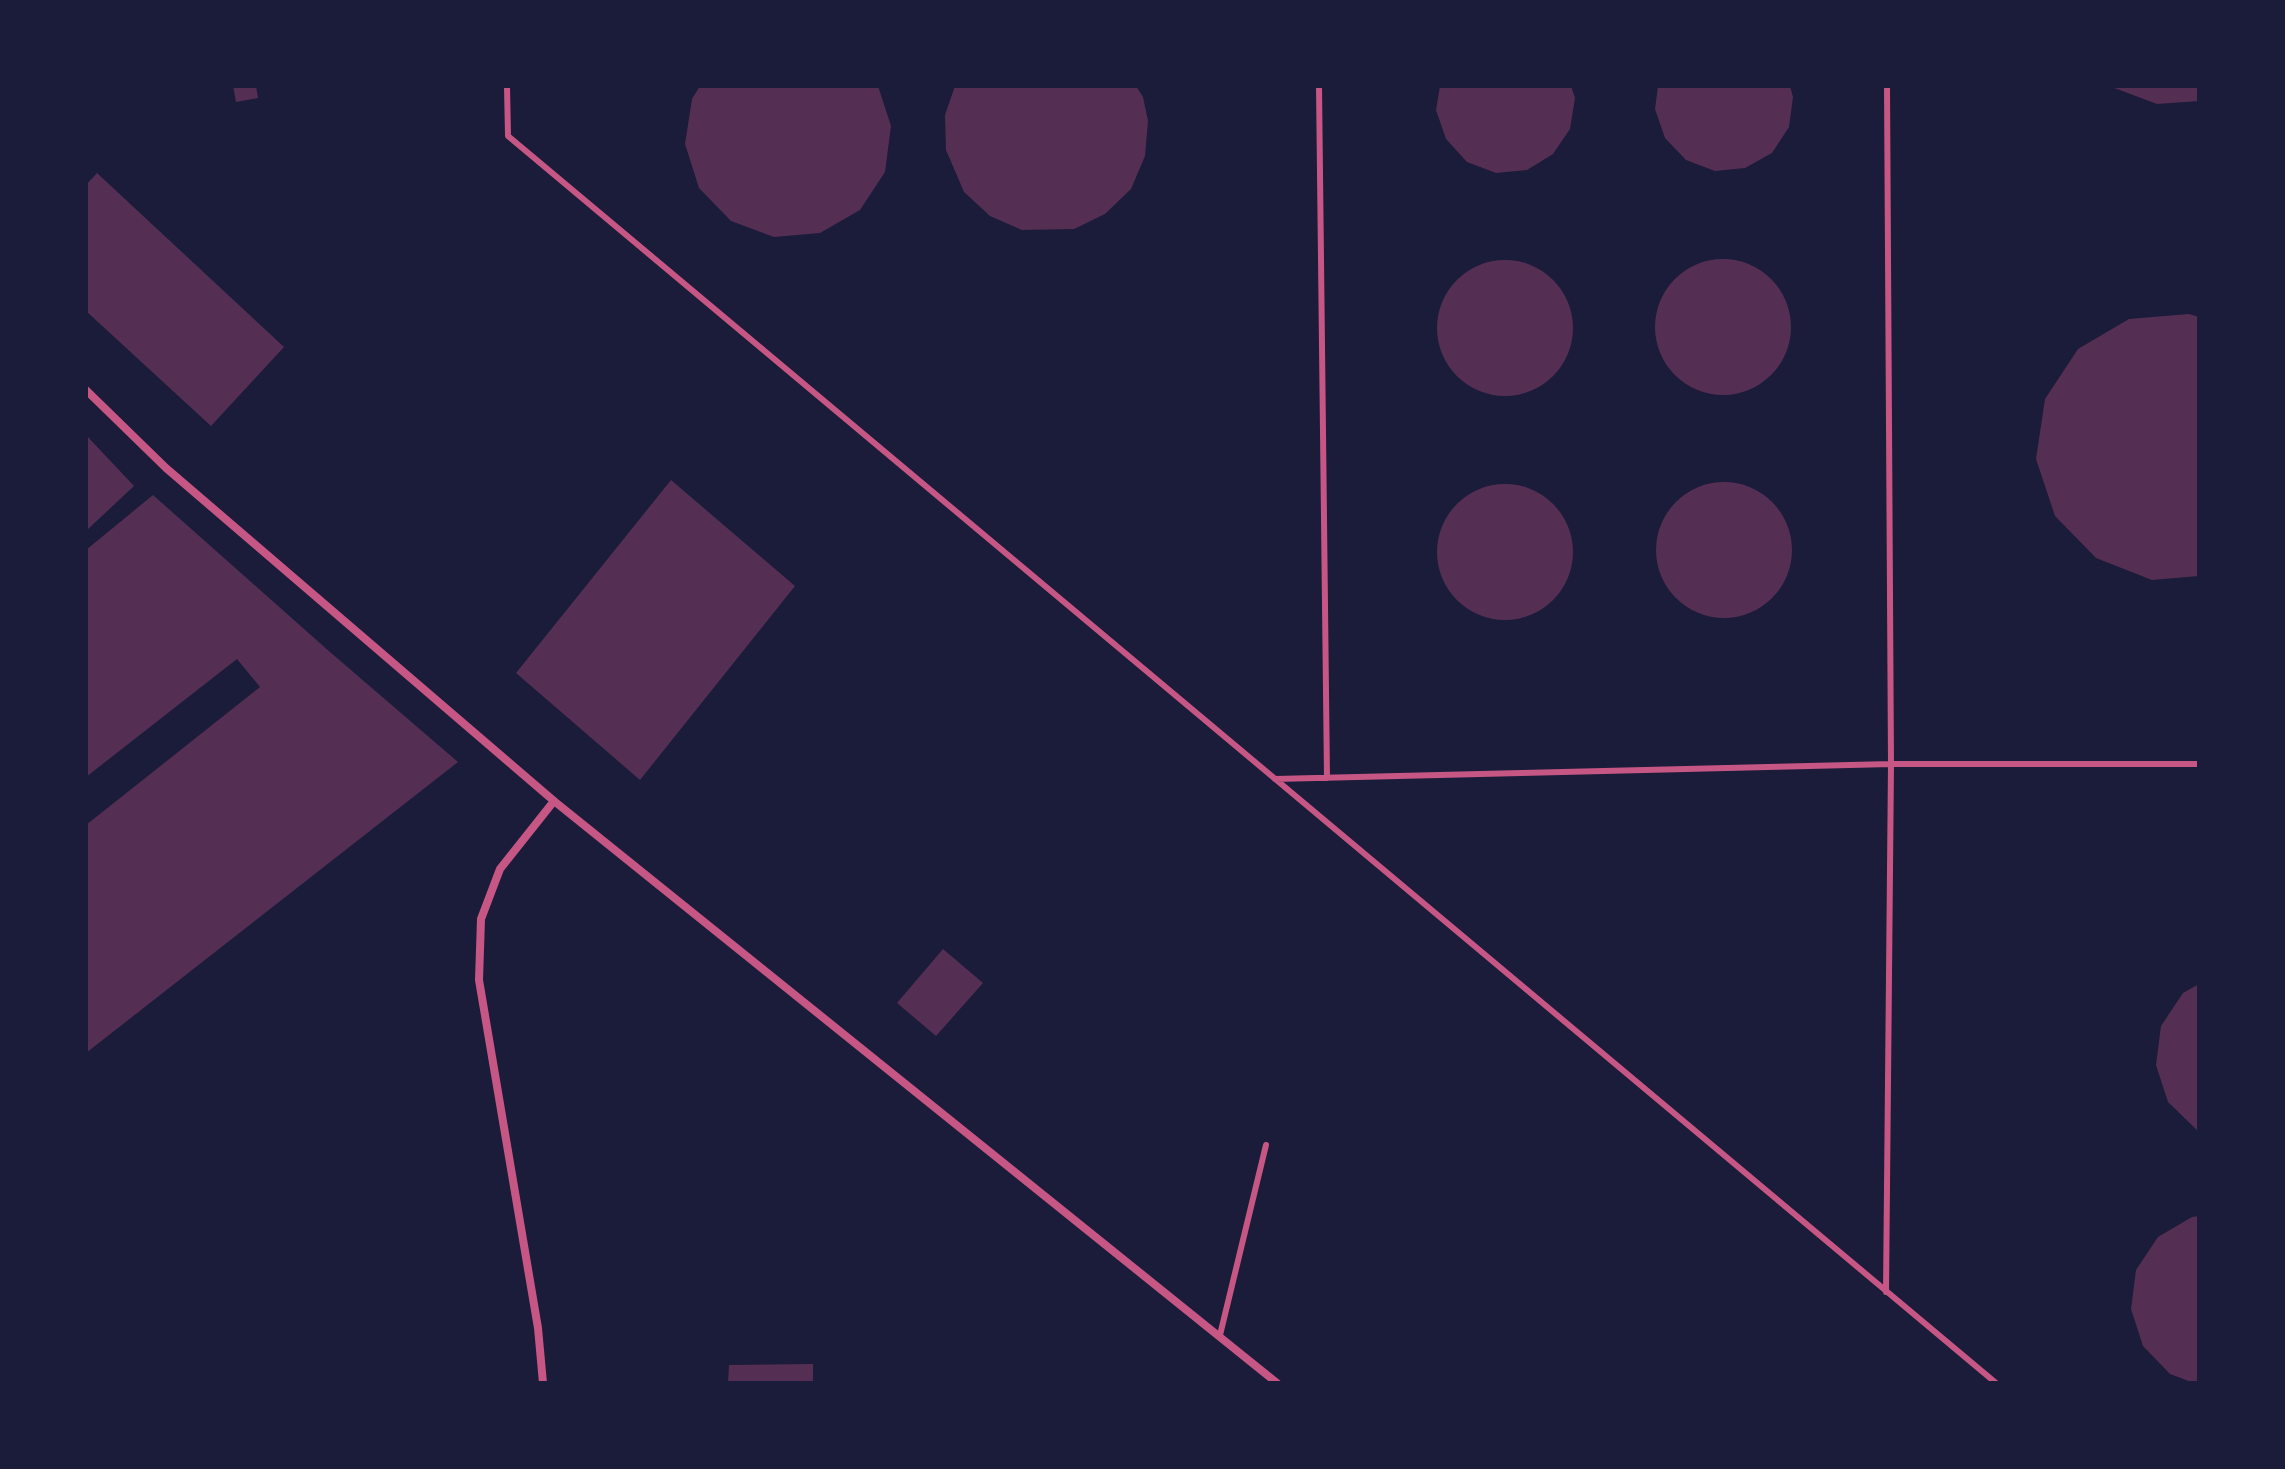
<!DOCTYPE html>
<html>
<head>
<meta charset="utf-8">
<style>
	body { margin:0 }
	#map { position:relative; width:2285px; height:1469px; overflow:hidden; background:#1b1b3a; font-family:Commissioner,sans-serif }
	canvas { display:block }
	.frame { position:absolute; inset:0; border:88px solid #1b1b3a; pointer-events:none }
</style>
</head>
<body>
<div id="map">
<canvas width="2285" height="1469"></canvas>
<div class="frame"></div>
</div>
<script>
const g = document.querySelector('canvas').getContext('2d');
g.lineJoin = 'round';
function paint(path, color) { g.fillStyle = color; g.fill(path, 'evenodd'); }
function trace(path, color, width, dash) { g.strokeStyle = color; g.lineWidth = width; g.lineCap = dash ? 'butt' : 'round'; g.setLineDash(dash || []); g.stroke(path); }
paint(new Path2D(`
	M 233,86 L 256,86 L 258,98 L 236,102 Z
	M 700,86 L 878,86 L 891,126 L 885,172 L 860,210 L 820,233 L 774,237 L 731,221 L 699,188 L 685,144 L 692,99 Z
	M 955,86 L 1136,86 L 1143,97 L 1148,121 L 1145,156 L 1131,189 L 1105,214 L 1074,229 L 1022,230 L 990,216 L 964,192 L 946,150 L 945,115 Z
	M 1440,86 L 1571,86 L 1575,98 L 1570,129 L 1553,154 L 1527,170 L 1496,173 L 1467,162 L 1446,139 L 1436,110 Z
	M 1658,86 L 1790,86 L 1793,97 L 1789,127 L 1772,153 L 1745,168 L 1715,171 L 1686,160 L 1665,138 L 1655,109 Z
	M 2109,86 L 2199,86 L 2199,101 L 2157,104 Z
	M 97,173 L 284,347 L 211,426 L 86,311 L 86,185 Z
	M1655 327a68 68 0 1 1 136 0a68 68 0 1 1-136 0Z
	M1437 328a68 68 0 1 1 136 0a68 68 0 1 1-136 0Z
	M 2189,314 L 2199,317 L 2199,576 L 2152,580 L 2096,558 L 2055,516 L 2036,459 L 2045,399 L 2078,349 L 2129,319 Z
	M 86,435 L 134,486 L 86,531 Z
	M 671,480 L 795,586 L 640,780 L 516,673 Z
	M1656 550a68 68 0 1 1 136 0a68 68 0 1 1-136 0Z
	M1437 552a68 68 0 1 1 136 0a68 68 0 1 1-136 0Z
	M 153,495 L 330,652 L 458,762 L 86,1053 L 86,825 L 260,687 L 237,659 L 86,777 L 86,550 Z
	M 943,949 L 983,983 L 936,1036 L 897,1003 Z
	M 2199,984 L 2199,1132 L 2168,1102 L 2156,1065 L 2161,1026 L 2183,993 Z
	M 2199,1216 L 2199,1383 L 2194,1383 L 2170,1374 L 2143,1346 L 2131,1309 L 2136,1270 L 2158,1237 L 2192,1217 Z
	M 813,1364 L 813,1383 L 728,1383 L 729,1365 Z`), '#542f53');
trace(new Path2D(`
	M 507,86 L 508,136 L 1996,1383
	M 1319,86 L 1327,778
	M 1275,779 L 1891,764 L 2199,764
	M 1886,1292 L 1891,764 L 1887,86
	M 1220,1335 L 1266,1145`), '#c65784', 6);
trace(new Path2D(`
	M 86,390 L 166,468 L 554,801 L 1277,1383
	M 543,1383 L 538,1328 L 479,980 L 481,919 L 500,869 L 554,801`), '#c65784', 8);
</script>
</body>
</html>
